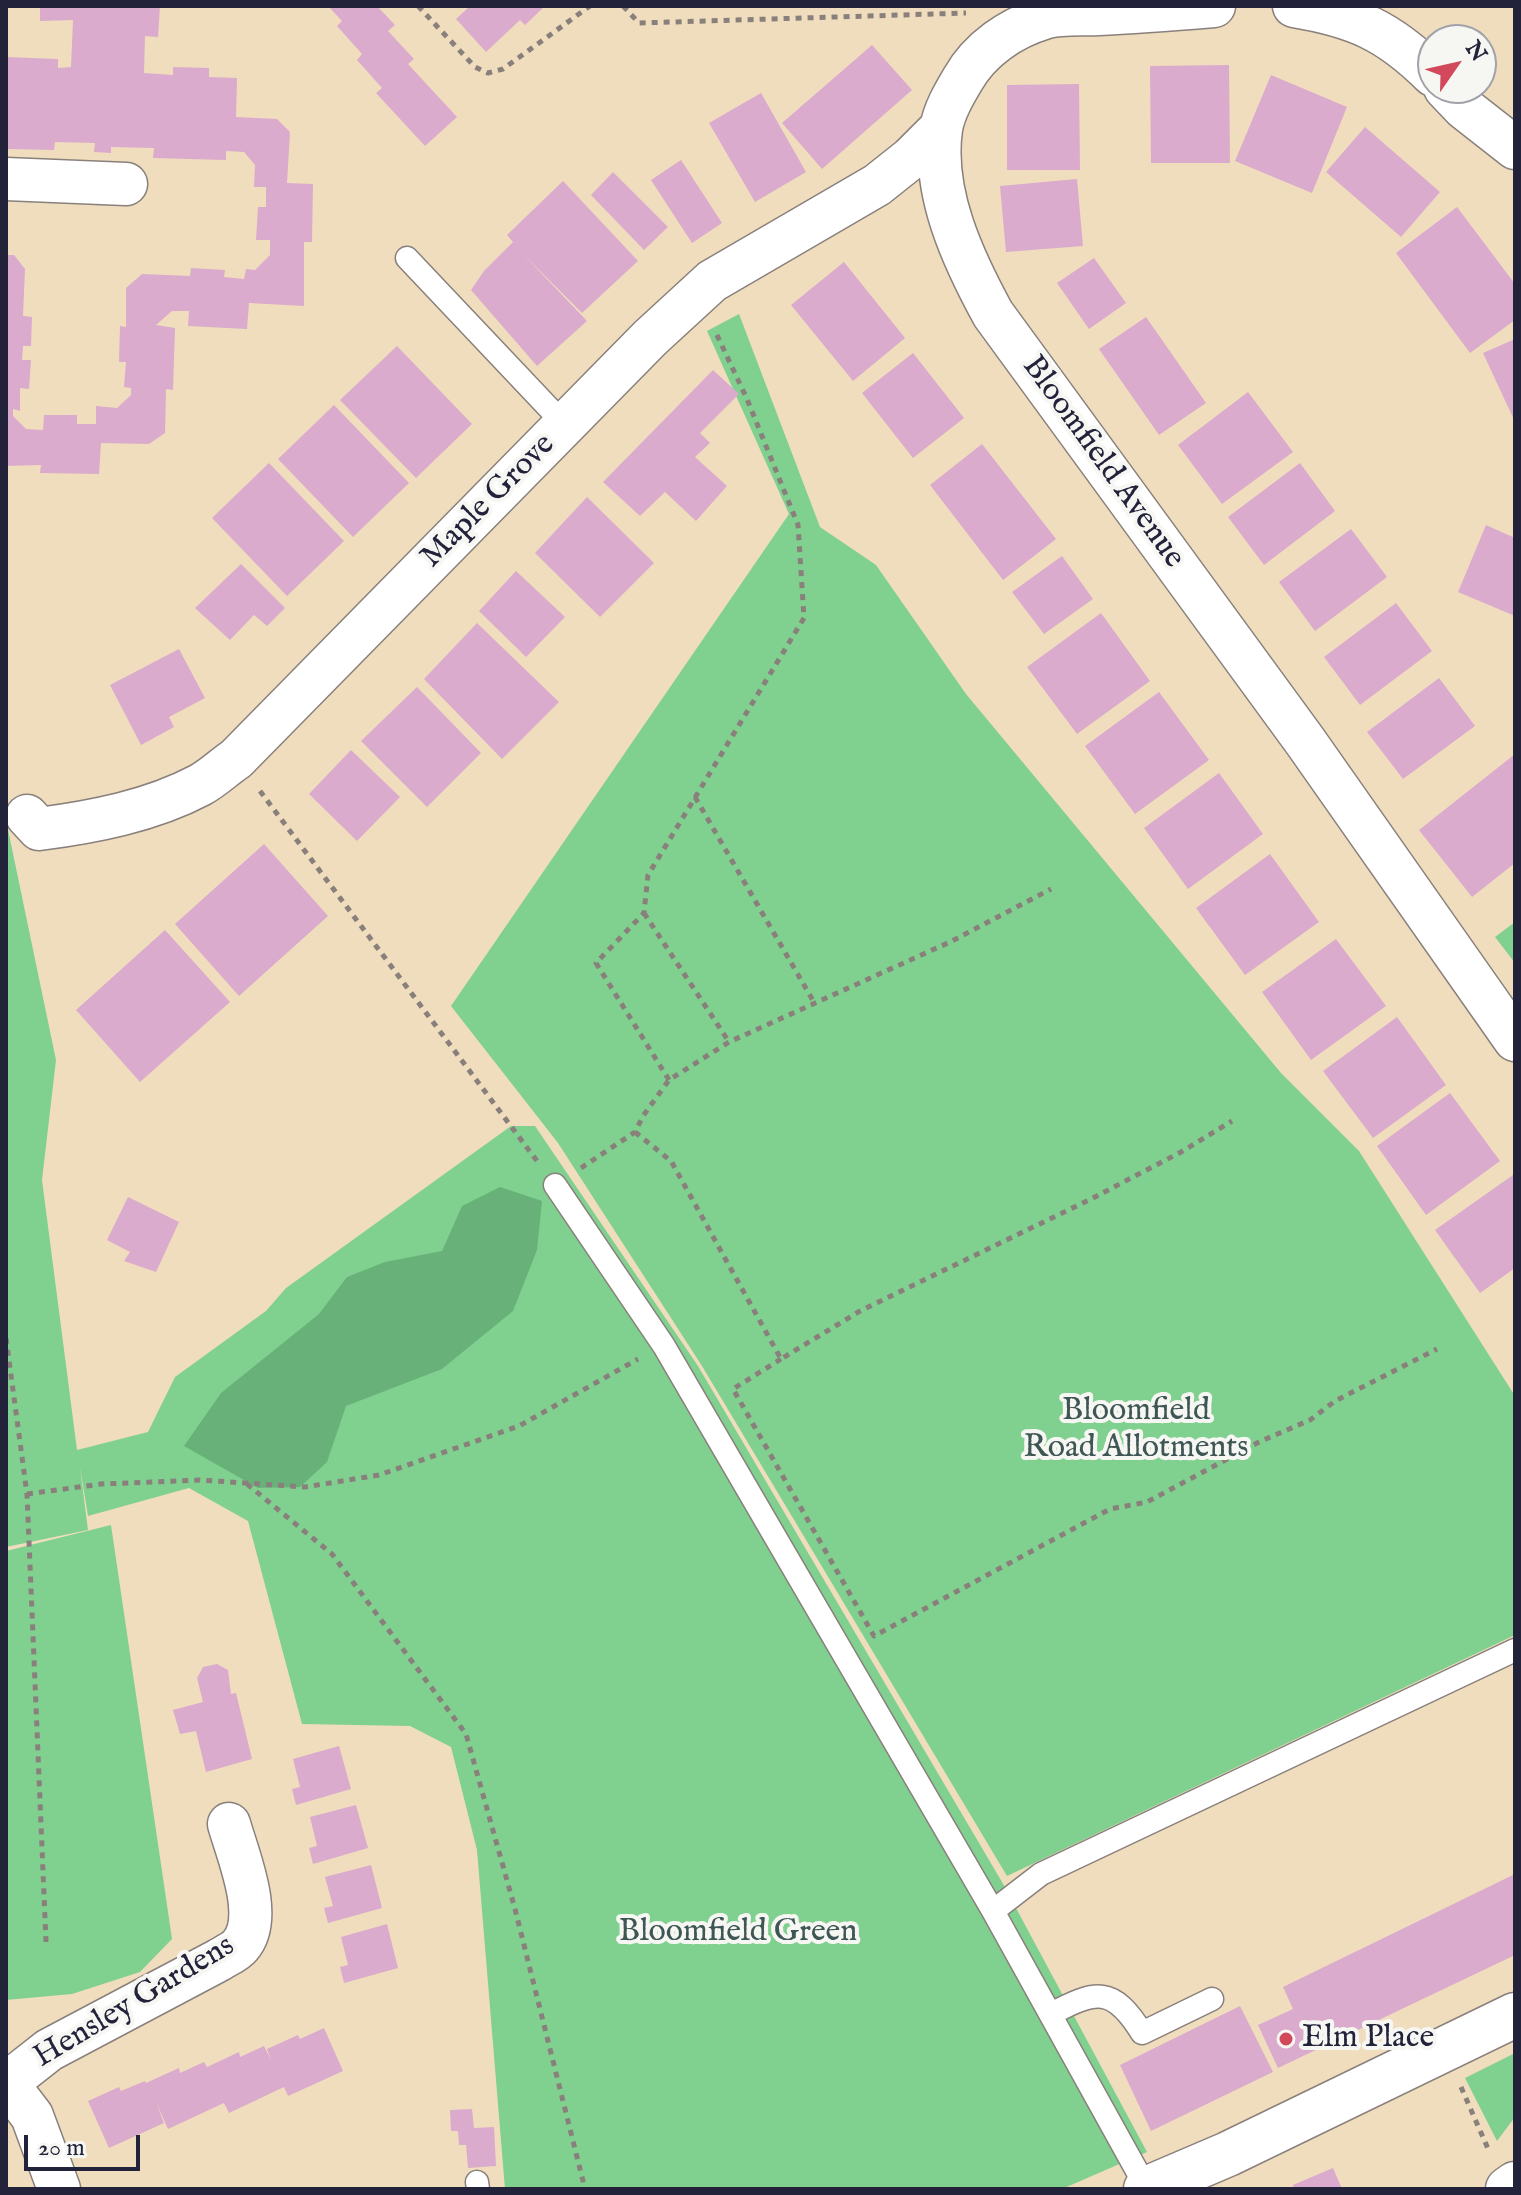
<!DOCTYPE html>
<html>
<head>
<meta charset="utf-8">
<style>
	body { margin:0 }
	#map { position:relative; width:1521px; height:2195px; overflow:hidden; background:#f0ddbe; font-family:"IM FELL English",serif }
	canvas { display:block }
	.frame { position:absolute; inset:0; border:8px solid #22223b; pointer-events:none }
	.north { position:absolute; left:1417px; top:24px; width:80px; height:80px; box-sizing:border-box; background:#f6f6f2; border:2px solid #a1a1a9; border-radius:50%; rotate:56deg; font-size:22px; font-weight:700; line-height:32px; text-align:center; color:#22223b }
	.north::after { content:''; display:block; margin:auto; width:28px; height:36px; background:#d1495b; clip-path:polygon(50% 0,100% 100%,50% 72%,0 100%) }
	.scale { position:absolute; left:24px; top:2135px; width:116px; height:36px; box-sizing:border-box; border:4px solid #22223b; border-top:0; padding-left:10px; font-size:24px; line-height:28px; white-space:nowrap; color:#22223b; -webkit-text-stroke:6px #f6f6f2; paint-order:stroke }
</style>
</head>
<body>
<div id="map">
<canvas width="1521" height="2195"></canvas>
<div class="frame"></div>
<div class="north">N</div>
<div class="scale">20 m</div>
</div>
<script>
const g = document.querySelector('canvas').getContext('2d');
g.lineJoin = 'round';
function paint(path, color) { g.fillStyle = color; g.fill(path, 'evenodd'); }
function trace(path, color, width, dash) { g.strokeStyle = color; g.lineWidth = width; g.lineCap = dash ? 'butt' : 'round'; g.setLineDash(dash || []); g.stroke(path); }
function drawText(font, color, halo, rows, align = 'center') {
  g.font = font + ' "IM FELL English",serif'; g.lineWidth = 8; g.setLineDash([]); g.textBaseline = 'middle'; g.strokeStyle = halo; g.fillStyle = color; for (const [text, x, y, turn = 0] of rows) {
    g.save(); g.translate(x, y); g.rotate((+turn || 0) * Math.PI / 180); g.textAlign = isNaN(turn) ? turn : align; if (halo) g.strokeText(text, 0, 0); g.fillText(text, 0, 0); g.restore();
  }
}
paint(new Path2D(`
	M 739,314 L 820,527 L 876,565 L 966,694 L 1281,1073 L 1359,1151 L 1515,1396 L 1515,1635 L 1007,1876 L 702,1366 L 558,1143 L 451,1006 L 789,514 L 707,331 Z
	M 6,820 L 56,1060 L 42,1180 L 77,1450 L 148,1432 L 175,1377 L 266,1311 L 286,1288 L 511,1126 L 535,1126 L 698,1366 L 1002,1882 L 1147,2152 L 1062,2189 L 505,2189 L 477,1850 L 451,1747 L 410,1726 L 302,1724 L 248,1521 L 189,1488 L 88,1516 L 80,1467 L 88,1530 L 6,1547 Z
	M 1515,922 L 1515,963 L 1495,937 Z
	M 111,1525 L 172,1939 L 140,1972 L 72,1994 L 6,2000 L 6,1551 Z
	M 1515,2053 L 1515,2117 L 1497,2141 L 1465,2078 Z`), '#80d090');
paint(new Path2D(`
	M 500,1187 L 542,1201 L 537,1250 L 513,1311 L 442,1369 L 346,1406 L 327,1462 L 300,1487 L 258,1488 L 184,1446 L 221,1393 L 319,1314 L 347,1277 L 385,1262 L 442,1251 L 462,1206 Z`), '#68b27a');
paint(new Path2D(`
	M 40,6 L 160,6 L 158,37 L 145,36 L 144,73 L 173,75 L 173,67 L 209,68 L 209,77 L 237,78 L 236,117 L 277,119 L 290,132 L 287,183 L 313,184 L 312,242 L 304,242 L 304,306 L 249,303 L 247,329 L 188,326 L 189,311 L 172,311 L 156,325 L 175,328 L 173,390 L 166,389 L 165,433 L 149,444 L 101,443 L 99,474 L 40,473 L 41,465 L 6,466 L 6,255 L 14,255 L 25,269 L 23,316 L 32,317 L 31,346 L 23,346 L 22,360 L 31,360 L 29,389 L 20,388 L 20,411 L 13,409 L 13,416 L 26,429 L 43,430 L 44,415 L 77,415 L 77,424 L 96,424 L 96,406 L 117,408 L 131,395 L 131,388 L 124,387 L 126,362 L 119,362 L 120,326 L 126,327 L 126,288 L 142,274 L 190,276 L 191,268 L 225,270 L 224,277 L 244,279 L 246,269 L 255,270 L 270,255 L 270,240 L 256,240 L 258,207 L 266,207 L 266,187 L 254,187 L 255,165 L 244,152 L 226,151 L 226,160 L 153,158 L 154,148 L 111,147 L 111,153 L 94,152 L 95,143 L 55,142 L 54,150 L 6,149 L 6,57 L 58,59 L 58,68 L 71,67 L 73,20 L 40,21 Z
	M 328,6 L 377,6 L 395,25 L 388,31 L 414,59 L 408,64 L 457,117 L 425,146 L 376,93 L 382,88 L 357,60 L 362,54 L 337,26 L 342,21 Z
	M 470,6 L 545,6 L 525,25 L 520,20 L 486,52 L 456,19 Z
	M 872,45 L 912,90 L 822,169 L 782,123 Z
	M 1229,65 L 1230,163 L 1151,163 L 1150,66 Z
	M 1271,75 L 1347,107 L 1312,193 L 1235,161 Z
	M 1079,84 L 1080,170 L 1007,170 L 1007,85 Z
	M 761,93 L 806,172 L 755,202 L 709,123 Z
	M 1365,127 L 1440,192 L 1401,237 L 1326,172 Z
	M 681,160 L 722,223 L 692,243 L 651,180 Z
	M 613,172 L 668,227 L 644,250 L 591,195 Z
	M 1077,179 L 1083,246 L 1006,252 L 1000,186 Z
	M 563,181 L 638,261 L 582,313 L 523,254 L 587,321 L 537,366 L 471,290 L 484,271 L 513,242 L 507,235 Z
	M 1457,207 L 1515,284 L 1515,320 L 1470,353 L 1396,253 Z
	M 1094,258 L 1126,303 L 1089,329 L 1057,283 Z
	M 844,262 L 905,338 L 853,381 L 791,305 Z
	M 1146,317 L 1206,403 L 1159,435 L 1099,349 Z
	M 1515,339 L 1515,422 L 1483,353 Z
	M 397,346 L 472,424 L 416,478 L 340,400 Z
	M 913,353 L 964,418 L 913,458 L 862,393 Z
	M 713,370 L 739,394 L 700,433 L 710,443 L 695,457 L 727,486 L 696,521 L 665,492 L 640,516 L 603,482 Z
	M 1248,392 L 1293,452 L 1222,504 L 1178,445 Z
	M 334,405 L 409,483 L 353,537 L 278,459 Z
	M 982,444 L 1056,539 L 1003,580 L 930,485 Z
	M 269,463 L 344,541 L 287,596 L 212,518 Z
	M 1300,463 L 1335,511 L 1264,565 L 1228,517 Z
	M 587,497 L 654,563 L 600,617 L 535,553 Z
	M 1486,525 L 1515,538 L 1515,616 L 1458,592 Z
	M 1351,529 L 1387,577 L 1315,631 L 1279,582 Z
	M 1062,556 L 1093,599 L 1044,634 L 1012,592 Z
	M 241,564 L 285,608 L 267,626 L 254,615 L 230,640 L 195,608 Z
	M 516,571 L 565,617 L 526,657 L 479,611 Z
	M 1396,603 L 1432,651 L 1360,705 L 1324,657 Z
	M 1101,613 L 1150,681 L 1077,734 L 1027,667 Z
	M 477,623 L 559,702 L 502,759 L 424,679 Z
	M 179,649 L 205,698 L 169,717 L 174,727 L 141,745 L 110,685 Z
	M 1439,678 L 1475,726 L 1403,779 L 1367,732 Z
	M 417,687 L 481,753 L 427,807 L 361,741 Z
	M 1159,692 L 1209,760 L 1135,814 L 1085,746 Z
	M 351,750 L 400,797 L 357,841 L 309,794 Z
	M 1515,754 L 1515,863 L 1472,897 L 1419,830 Z
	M 1219,773 L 1263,834 L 1188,889 L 1144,828 Z
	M 264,844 L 328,916 L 239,996 L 175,924 Z
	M 1270,854 L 1319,922 L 1245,975 L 1196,908 Z
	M 165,930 L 230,1002 L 140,1082 L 76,1010 Z
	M 1336,939 L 1386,1006 L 1311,1060 L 1262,992 Z
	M 1397,1017 L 1446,1085 L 1373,1138 L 1323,1071 Z
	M 1450,1093 L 1500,1161 L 1426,1215 L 1377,1146 Z
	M 1513,1175 L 1515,1178 L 1515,1268 L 1480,1293 L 1435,1230 Z
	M 128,1197 L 179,1222 L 156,1272 L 124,1261 L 130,1252 L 107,1240 Z
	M 217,1664 L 228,1670 L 231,1694 L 236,1693 L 252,1759 L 206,1772 L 196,1731 L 180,1734 L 173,1710 L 203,1702 L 197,1678 L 203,1667 Z
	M 339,1746 L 351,1789 L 296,1805 L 292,1789 L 300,1787 L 293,1759 Z
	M 356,1805 L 368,1848 L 313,1864 L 309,1848 L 317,1846 L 310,1817 Z
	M 371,1865 L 382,1908 L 328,1923 L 324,1908 L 333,1906 L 325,1877 Z
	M 1515,1874 L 1515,1955 L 1278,2068 L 1258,2025 L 1293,2009 L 1283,1987 Z
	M 387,1924 L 398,1968 L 344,1983 L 340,1967 L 348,1965 L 341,1937 Z
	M 1240,2006 L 1273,2072 L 1151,2131 L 1120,2065 Z
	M 324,2028 L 343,2071 L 288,2096 L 284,2087 L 229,2113 L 224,2103 L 168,2129 L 156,2102 L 164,2123 L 109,2148 L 88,2101 L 119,2087 L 121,2091 L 145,2081 L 146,2083 L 179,2068 L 180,2073 L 204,2062 L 207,2067 L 239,2052 L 240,2057 L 264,2046 L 271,2060 L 267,2049 L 298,2035 L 300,2039 Z
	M 472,2109 L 474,2128 L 494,2127 L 496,2166 L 468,2168 L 466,2145 L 459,2145 L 458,2131 L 451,2131 L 450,2110 Z
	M 1333,2168 L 1342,2189 L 1294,2189 L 1293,2185 Z`), '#daabcc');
const lane = new Path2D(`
	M 407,258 L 565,425
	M 555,1185 L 664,1346 L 993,1911 L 1147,2189
	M 993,1911 L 1041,1874 L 1515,1650
	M 1051,2014 C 1096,1990 1113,1986 1142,2033 L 1212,1999
	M 477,2182 L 478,2189`);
const street = new Path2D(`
	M 1214,6 C 1176,9 1137,12 1098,14 C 1081,15 1060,13 1044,18 C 1011,28 980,49 963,79 C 954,94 944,111 941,129 C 932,193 963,259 993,314 L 1305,741 L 1515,1040
	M 1294,6 C 1355,16 1389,31 1433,75
	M 1445,88 L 1464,108 L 1515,148
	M 6,179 L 126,184
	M 27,816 L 39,829 C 93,822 151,811 200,785 C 213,778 224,767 236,759 L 650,338 L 712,281 L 877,185 L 911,158 L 941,128
	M 6,2082 L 32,2116 L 59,2189
	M 7,2083 L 49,2050 L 219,1960 C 225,1956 235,1952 240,1946 C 265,1918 238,1856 229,1824`);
const secondary = new Path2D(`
	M 1146,2189 L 1228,2154 L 1515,2015`);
const primary = new Path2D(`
	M 1508,2189 L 1515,2184`);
trace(lane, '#89807c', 25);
trace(street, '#89807c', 45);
trace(secondary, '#89807c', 47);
trace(primary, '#89807c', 47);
trace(new Path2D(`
	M 418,6 L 475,67 L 488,73 L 503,69 L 590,6
	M 623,6 L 639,23 L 966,13
	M 260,791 L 537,1161
	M 695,797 L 815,1004
	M 644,913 L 729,1042
	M 669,1080 L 596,963 L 644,913 L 648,875 L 804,618 L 798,525 L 747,399 L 716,333
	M 635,1132 L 671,1161 L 781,1359 L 860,1311 L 1091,1199 L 1181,1152 L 1232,1121
	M 581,1168 L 635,1132 L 643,1116 L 669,1080 L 729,1042 L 950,942 L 1051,889
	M 6,1338 L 27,1494 L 46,1942
	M 781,1359 L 733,1389 L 874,1636 L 1110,1509 L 1147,1502 L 1259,1442 L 1310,1420 L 1335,1401 L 1437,1349
	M 247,1484 L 332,1554 L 466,1734 L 515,1909 L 585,2189
	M 27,1494 L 101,1484 L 200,1480 L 305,1487 L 379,1475 L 519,1426 L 638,1359
	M 1461,2087 L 1489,2151`), '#89807c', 5, [6, 6]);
trace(lane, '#fff', 22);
trace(street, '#fff', 42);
trace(secondary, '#fff', 44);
trace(primary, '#fff', 44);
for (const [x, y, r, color] of [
	[1286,2039,8,"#d1495b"]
]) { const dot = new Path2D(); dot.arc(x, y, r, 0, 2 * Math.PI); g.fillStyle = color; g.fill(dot); trace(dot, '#f6f6f2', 3); }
drawText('32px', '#22223b', '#f6f6f2', [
	["Bloomfield Avenue",1102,463,54],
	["Maple Grove",489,502,-45],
	["Hensley Gardens",135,2003,-31]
]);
drawText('32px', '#3e5654', '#f6f6f2', [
	["Bloomfield",1136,1412],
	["Road Allotments",1136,1449],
	["Bloomfield Green",738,1933]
]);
drawText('32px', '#22223b', '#f6f6f2', [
	["Elm Place",1302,2039]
], 'left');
</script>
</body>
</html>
